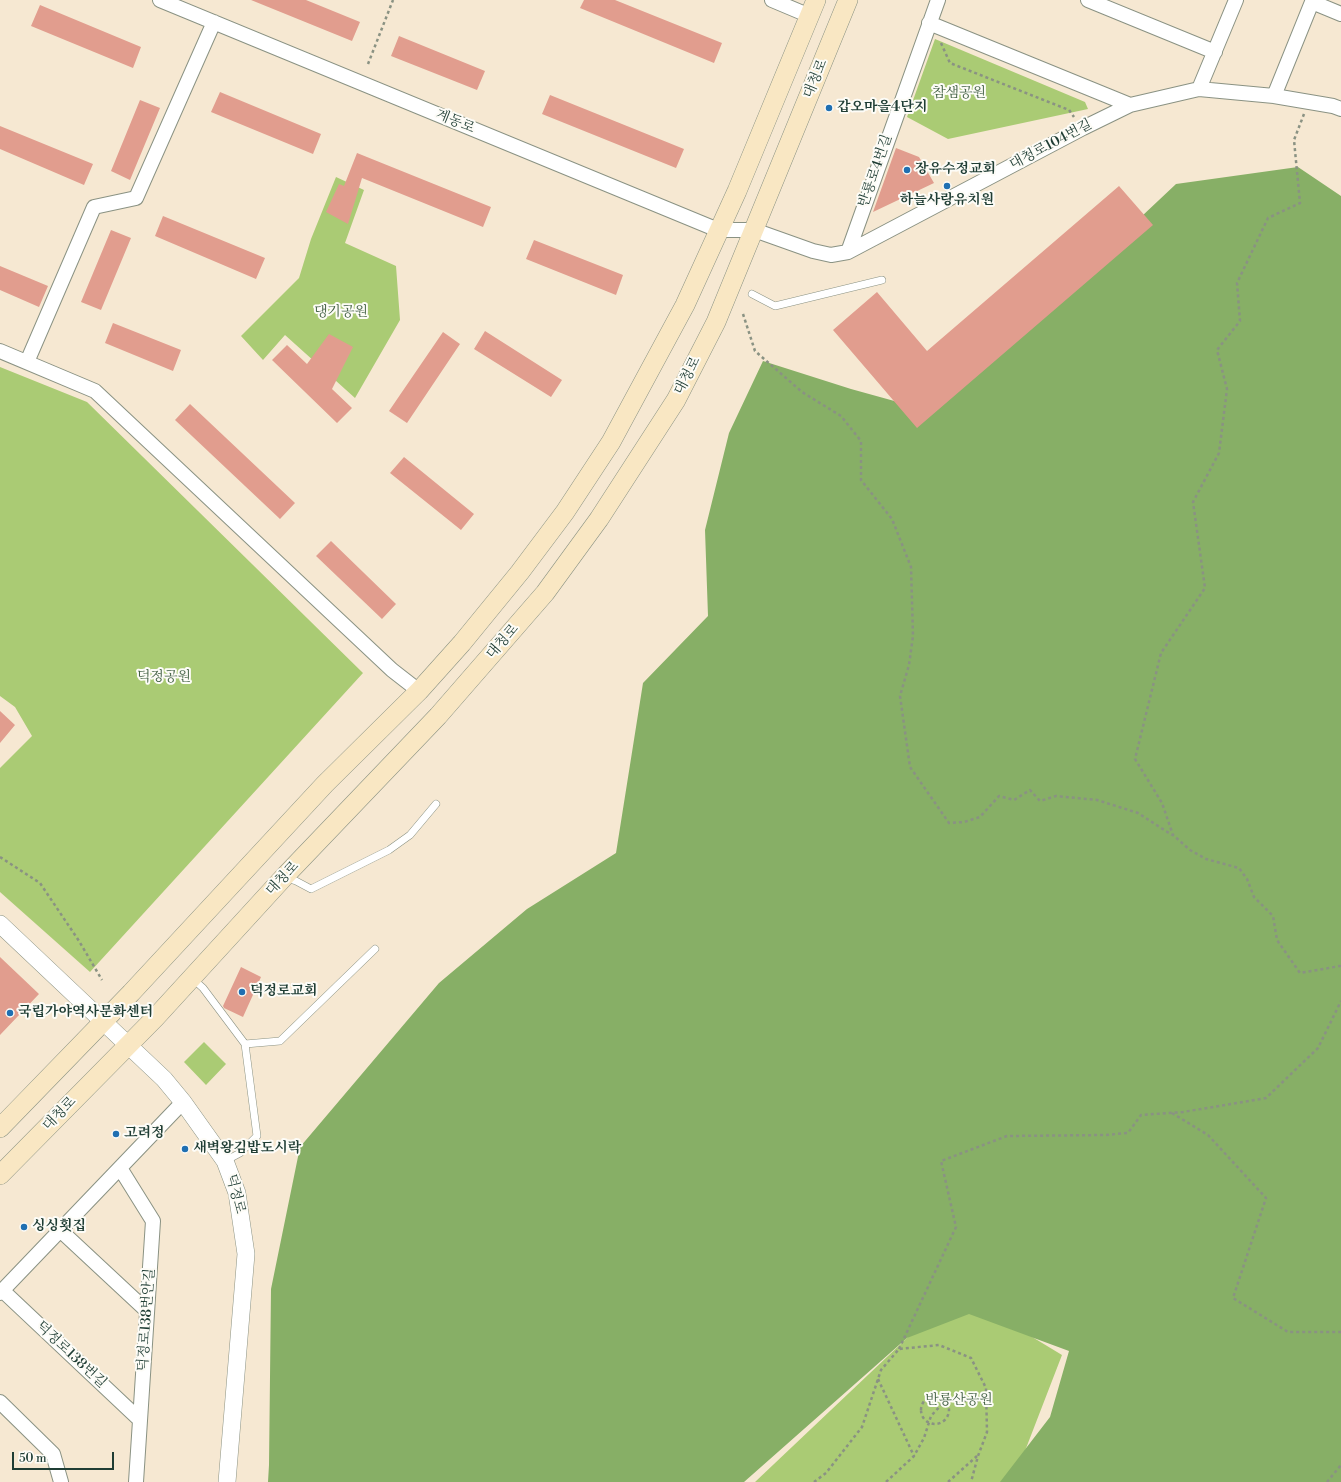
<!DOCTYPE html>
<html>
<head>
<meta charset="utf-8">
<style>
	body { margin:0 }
	#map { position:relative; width:1341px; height:1482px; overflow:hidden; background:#f6e8d2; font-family:"Libre Bodoni",serif }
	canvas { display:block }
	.scale { position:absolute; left:12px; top:1452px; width:102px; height:18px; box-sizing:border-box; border:2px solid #1f3d34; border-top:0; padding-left:5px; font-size:12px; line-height:14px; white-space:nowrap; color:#1f3d34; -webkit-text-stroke:3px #fdfcf7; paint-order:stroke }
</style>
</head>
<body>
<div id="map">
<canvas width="1341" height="1482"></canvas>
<div class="scale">50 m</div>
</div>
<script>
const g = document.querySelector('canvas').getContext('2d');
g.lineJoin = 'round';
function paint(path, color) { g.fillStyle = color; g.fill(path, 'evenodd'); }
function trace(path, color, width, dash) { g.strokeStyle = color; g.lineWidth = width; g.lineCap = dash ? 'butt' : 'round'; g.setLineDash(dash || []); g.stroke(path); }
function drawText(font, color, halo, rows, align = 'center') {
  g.font = font + ' "Libre Bodoni","Noto Serif KR",serif'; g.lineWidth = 4; g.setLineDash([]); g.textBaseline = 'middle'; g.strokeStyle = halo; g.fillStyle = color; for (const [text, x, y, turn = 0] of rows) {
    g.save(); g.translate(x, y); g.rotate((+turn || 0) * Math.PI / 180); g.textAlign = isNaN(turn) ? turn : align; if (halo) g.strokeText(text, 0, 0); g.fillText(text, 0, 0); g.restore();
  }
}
paint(new Path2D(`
	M 935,39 L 1085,102 L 1088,109 L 948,139 L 907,117 Z
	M 336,177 L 364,190 L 345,243 L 396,266 L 400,320 L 355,398 L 285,335 L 263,360 L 241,336 L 299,278 L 311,239 Z
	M 0,367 L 87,402 L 363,673 L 90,972 L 0,892 L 0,768 L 32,736 L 15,707 L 0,696 Z
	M 204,1042 L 226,1064 L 206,1085 L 184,1062 Z
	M 966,1297 L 1062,1355 L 1013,1482 L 755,1482 L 907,1338 Z`), '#aacb74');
paint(new Path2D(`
	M 1298,167 L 1341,196 L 1341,1482 L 1000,1482 L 1050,1417 L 1069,1351 L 969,1314 L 907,1338 L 744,1482 L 268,1482 L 269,1465 L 271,1289 L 300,1147 L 439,983 L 527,909 L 616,853 L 643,683 L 708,616 L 705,530 L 729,433 L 763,361 L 851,389 L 934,412 L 1176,184 Z`), '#87af66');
paint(new Path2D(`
	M 251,0 L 306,0 L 360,22 L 352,41 Z
	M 584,0 L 615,0 L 722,43 L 714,63 L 580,8 Z
	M 40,5 L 141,47 L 133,68 L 31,26 Z
	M 399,36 L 485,71 L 477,90 L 391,56 Z
	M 220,92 L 321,134 L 313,154 L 211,112 Z
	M 550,95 L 684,149 L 676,168 L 542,114 Z
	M 140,100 L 160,108 L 130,180 L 111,171 Z
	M 0,126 L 93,164 L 84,185 L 0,149 Z
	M 896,148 L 919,157 L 934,183 L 873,212 Z
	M 357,153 L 491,207 L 483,227 L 362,178 L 348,224 L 326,212 L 339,184 L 344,186 Z
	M 1119,186 L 1153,225 L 917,428 L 833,330 L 877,292 L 927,351 Z
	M 163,216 L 265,258 L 256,279 L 155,236 Z
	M 111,230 L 131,238 L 101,310 L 81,302 Z
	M 534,240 L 623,275 L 616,295 L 526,259 Z
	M 0,266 L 48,286 L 39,307 L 0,290 Z
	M 113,323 L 181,350 L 173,371 L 105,343 Z
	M 485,331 L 562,380 L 551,397 L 474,349 Z
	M 443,332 L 460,344 L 407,423 L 389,411 Z
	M 329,334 L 353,347 L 332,389 L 352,408 L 337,423 L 272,360 L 287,345 L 307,364 Z
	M 190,404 L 295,503 L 280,519 L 175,420 Z
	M 404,457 L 474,514 L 461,530 L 390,473 Z
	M 331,541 L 396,604 L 382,619 L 316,556 Z
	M 0,711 L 15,725 L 0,743 Z
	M 0,957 L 39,994 L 0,1035 Z
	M 241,967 L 261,977 L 243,1017 L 224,1008 L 223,1006 Z`), '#e19d8e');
const service = new Path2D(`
	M 752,294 L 775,306 L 882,280
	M 286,878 L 296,881 L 311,889 L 389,850 L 410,835 L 436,804
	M 193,979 L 203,988 L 245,1044 L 257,1136 L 240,1153 L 225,1161
	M 245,1044 L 280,1041 L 375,949`);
const minor = new Path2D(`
	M 160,0 L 718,230 L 754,230 L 813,251 L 831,255 L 848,252 L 1083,128 L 1130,105 L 1199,89 L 1274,96 L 1333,106 L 1341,109
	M 772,0 L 810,16
	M 1088,0 L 1215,52
	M 929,23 L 1130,105
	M 1199,89 L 1236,0
	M 1274,96 L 1312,2 L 1341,14
	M 848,252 L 938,0
	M 0,351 L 95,391 L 392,670 L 419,691
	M 27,362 L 94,207 L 136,198 L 214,22
	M 120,1168 L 153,1221 L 136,1482
	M 60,1230 L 147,1311
	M 2,1290 L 140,1420
	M 0,1293 L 183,1102
	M 0,1402 L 53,1454 L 61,1482`);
const tertiary = new Path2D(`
	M 0,924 L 164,1079 L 183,1102 L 225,1161 L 237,1193 L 246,1254 L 227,1482`);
const secondary = new Path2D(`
	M 0,1128 L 131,993 L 325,784 L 419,691 L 462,643 L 520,572 L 565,512 L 611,442 L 685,305 L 737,191 L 816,0
	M 0,1175 L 155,1018 L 284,877 L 438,716 L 545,593 L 599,519 L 676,400 L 716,322 L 848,0`);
trace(service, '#8a9283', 8);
trace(minor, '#8a9283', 16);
trace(tertiary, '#8a9283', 18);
trace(secondary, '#8a9283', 20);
trace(new Path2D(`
	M 941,43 L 950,63 L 1069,110 L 1074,117
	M 368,64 L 393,0
	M 1304,114 L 1294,140 L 1300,203 L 1268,218 L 1237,283 L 1240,321 L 1217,350 L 1227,389 L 1219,453 L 1193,502 L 1205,588 L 1161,653 L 1135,759 L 1162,803 L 1173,835 L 1190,850 L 1206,859 L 1239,868 L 1247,879 L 1254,897 L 1273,916 L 1277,940 L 1300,973 L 1340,966 L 1341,968
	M 743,314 L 755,351 L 802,392 L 841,416 L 861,441 L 861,480 L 892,519 L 911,567 L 913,636 L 909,665 L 900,696 L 910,767 L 949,823 L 964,822 L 980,817 L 999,796 L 1014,800 L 1030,790 L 1040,801 L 1056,796 L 1097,800 L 1138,813 L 1172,835
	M 0,857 L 40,883 L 79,941 L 102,980
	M 1172,1113 L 1208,1135 L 1266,1198 L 1233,1298 L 1288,1332 L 1341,1332
	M 899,1349 L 956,1227 L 941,1161 L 1007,1136 L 1105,1135 L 1128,1133 L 1141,1115 L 1183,1112 L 1266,1098 L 1318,1048 L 1341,1001
	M 878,1379 L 914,1456
	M921 1410a14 14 0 1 1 28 0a14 14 0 1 1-28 0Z
	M 814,1482 L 826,1473 L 862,1427 L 881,1370 L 899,1349 L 939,1345 L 971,1358 L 986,1388 L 987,1432 L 978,1456 L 971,1482
	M 886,1482 L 914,1456 L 924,1438 L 931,1416 L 942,1404 L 954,1400 L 986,1402
	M 948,1482 L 977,1456
	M 1327,1482 L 1341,1465`), '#8a9283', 2.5, [3, 3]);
trace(service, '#fff', 7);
trace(minor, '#fff', 14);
trace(tertiary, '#fff', 17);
trace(secondary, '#f9e7c3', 19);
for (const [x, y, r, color] of [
	[829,108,4,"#1f6fb2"],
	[907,170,4,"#1f6fb2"],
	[947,186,4,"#1f6fb2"],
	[242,992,4,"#1f6fb2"],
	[10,1013,4,"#1f6fb2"],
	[116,1134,4,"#1f6fb2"],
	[185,1149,4,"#1f6fb2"],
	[24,1227,4,"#1f6fb2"]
]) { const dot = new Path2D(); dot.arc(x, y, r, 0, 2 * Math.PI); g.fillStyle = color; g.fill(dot); trace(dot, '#fdfcf7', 1.5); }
drawText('14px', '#1f3d34', '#fdfcf7', [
	["대청로",816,79,-68],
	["계동로",455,122,22],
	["대청로104번길",1051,145,-28],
	["반룡로4번길",876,171,-71],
	["대청로",688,376,-63],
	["대청로",503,642,-49],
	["대청로",283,879,-47],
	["대청로",60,1114,-46],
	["덕정로",235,1194,76],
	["덕정로138번안길",147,1320,-86],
	["덕정로138번길",71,1355,43]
]);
drawText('14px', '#426044', '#fdfcf7', [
	["참샘공원",959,94],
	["댕기공원",341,313],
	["덕정공원",164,678],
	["반룡산공원",959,1401]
]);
drawText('bold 14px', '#1f3d34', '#fdfcf7', [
	["갑오마을4단지",837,108],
	["장유수정교회",915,170],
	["하늘사랑유치원",947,201,"center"],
	["덕정로교회",250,992],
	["국립가야역사문화센터",18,1013],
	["고려정",124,1134],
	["새벽왕김밥도시락",193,1149],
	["싱싱횟집",32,1227]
], 'left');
</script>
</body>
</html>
